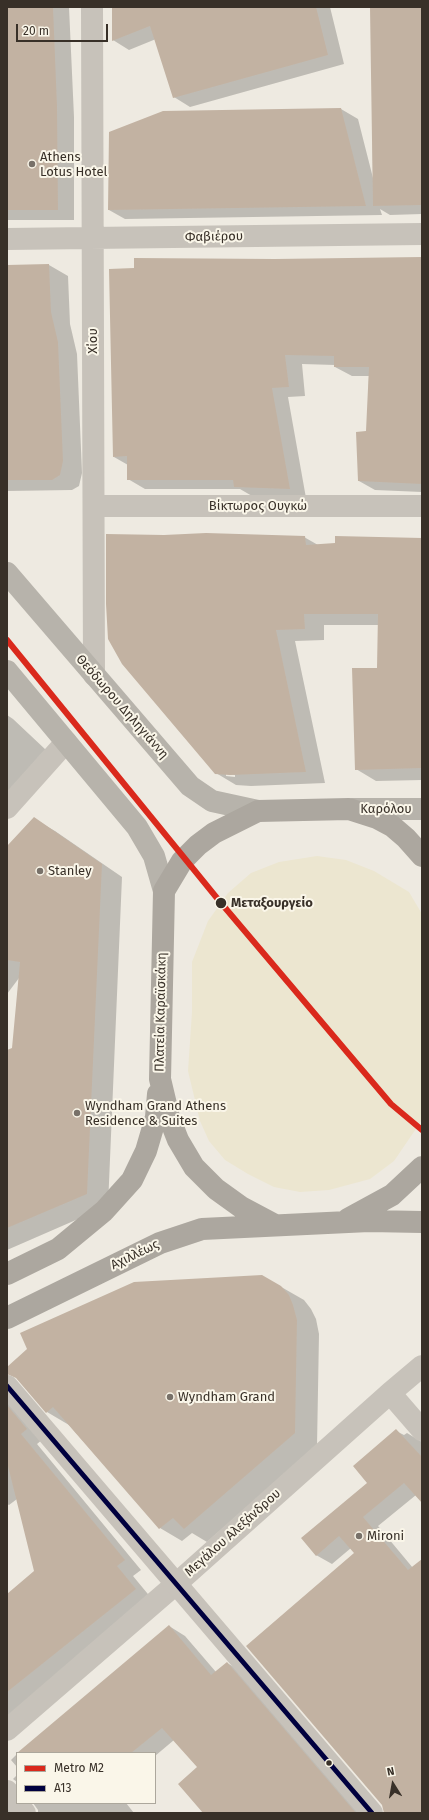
<!DOCTYPE html>
<html>
<head>
<meta charset="utf-8">
<style>
	body { margin:0 }
	#map { position:relative; width:429px; height:1820px; overflow:hidden; background:#eeeae1; font-family:"Fira Sans",sans-serif }
	canvas { display:block }
	.frame { position:absolute; inset:0; border:8px solid #383028; pointer-events:none }
	.legend { position:absolute; left:16px; top:1752px; width:140px; height:52px; box-sizing:border-box; background:#faf6e9; border:1px solid #aca79c; margin:0; padding:5px 7px; list-style:none; font-size:12px; color:#383028 }
	.legend li { display:flex; align-items:center; gap:8px; height:20px }
	.legend b { width:20px; border:1px solid #aca79c }
	.north { position:absolute; left:373px; top:1764px; width:40px; height:40px; -webkit-text-stroke:3px #faf6e9; paint-order:stroke; rotate:349deg; font-size:11px; font-weight:700; line-height:16px; text-align:center; color:#383028 }
	.north::after { content:''; display:block; margin:auto; width:14px; height:18px; background:#383028; clip-path:polygon(50% 0,100% 100%,50% 72%,0 100%) }
	.scale { position:absolute; left:16px; top:24px; width:92px; height:18px; box-sizing:border-box; border:2px solid #383028; border-top:0; padding-left:5px; font-size:12px; line-height:14px; white-space:nowrap; color:#383028; -webkit-text-stroke:3px #faf6e9; paint-order:stroke }
</style>
</head>
<body>
<div id="map">
<canvas width="429" height="1820"></canvas>
<div class="frame"></div>
<ul class="legend">
<li><b style="height:5px;background:#da291c"></b>Metro Μ2</li>
<li><b style="height:5px;background:#00003f"></b>A13</li>
</ul>
<div class="north">N</div>
<div class="scale">20 m</div>
</div>
<script>
const g = document.querySelector('canvas').getContext('2d');
g.lineJoin = 'round';
function paint(path, color) { g.fillStyle = color; g.fill(path, 'evenodd'); }
function trace(path, color, width, dash) { g.strokeStyle = color; g.lineWidth = width; g.lineCap = dash ? 'butt' : 'round'; g.setLineDash(dash || []); g.stroke(path); }
function drawText(font, color, halo, rows, align = 'center') {
  g.font = font + ' "Fira Sans",sans-serif'; g.lineWidth = 4; g.setLineDash([]); g.textBaseline = 'middle'; g.strokeStyle = halo; g.fillStyle = color; for (const [text, x, y, turn = 0] of rows) {
    g.save(); g.translate(x, y); g.rotate((+turn || 0) * Math.PI / 180); g.textAlign = isNaN(turn) ? turn : align; if (halo) g.strokeText(text, 0, 0); g.fillText(text, 0, 0); g.restore();
  }
}
paint(new Path2D(`
	M 317,856 L 346,860 L 374,871 L 409,892 L 422,914 L 422,1120 L 394,1161 L 370,1179 L 329,1190 L 300,1192 L 274,1187 L 248,1174 L 225,1160 L 209,1141 L 200,1121 L 188,1071 L 192,1012 L 192,962 L 208,921 L 228,893 L 251,873 L 279,862 Z`), '#ece6d0');
paint(new Path2D(`
	M 7,7 L 69,7 L 74,117 L 74,220 L 7,220 Z
	M 113,7 L 330,7 L 344,64 L 190,107 L 174,97 L 156,39 L 129,50 L 113,40 Z
	M 371,7 L 422,7 L 422,214 L 390,215 L 380,209 L 382,215 L 125,219 L 109,210 L 341,109 L 358,119 L 373,178 Z
	M 422,258 L 422,492 L 375,490 L 359,481 L 367,432 L 369,376 L 352,376 L 335,367 L 335,365 L 302,364 L 305,396 L 288,397 L 306,498 L 252,496 L 240,489 L 145,489 L 128,479 L 128,465 L 114,457 L 275,260 Z
	M 49,265 L 68,276 L 70,324 L 77,354 L 82,473 L 79,486 L 72,490 L 7,491 L 7,266 Z
	M 304,537 L 318,545 L 422,539 L 422,780 L 376,781 L 356,769 L 378,669 L 379,625 L 324,625 L 324,640 L 295,641 L 325,783 L 251,786 L 236,785 L 216,773 ZM 226,774 L 235,775 L 235,777 L 226,776 Z
	M 7,715 L 13,719 L 46,750 L 7,793 Z
	M 34,819 L 55,831 L 122,877 L 108,1206 L 7,1250 L 7,1051 L 13,1049 L 19,978 L 7,994 L 7,847 Z
	M 262,1276 L 304,1300 L 311,1309 L 316,1319 L 319,1334 L 317,1446 L 207,1542 L 192,1533 L 182,1541 L 160,1528 L 69,1425 L 47,1412 L 27,1389 Z
	M 7,1395 L 43,1439 L 37,1444 L 141,1570 L 133,1576 L 152,1599 L 7,1717 L 7,1596 L 35,1571 L 17,1499 L 9,1505 L 7,1504 Z
	M 396,1431 L 404,1435 L 407,1433 L 422,1442 L 422,1501 L 416,1495 L 378,1526 L 413,1568 L 422,1560 L 422,1813 L 385,1813 L 355,1553 L 351,1548 L 332,1564 L 316,1555 L 369,1483 Z
	M 169,1626 L 185,1636 L 216,1672 L 227,1663 L 243,1672 L 363,1813 L 205,1813 L 198,1767 L 174,1740 L 155,1756 L 155,1753 L 18,1753 Z
	M 17,1754 L 17,1767 L 11,1760 Z
	M 17,1775 L 17,1782 L 13,1779 Z
	M 7,1802 L 18,1813 L 7,1813 Z
	M 33,1803 L 126,1803 L 134,1813 L 38,1813 L 38,1810 Z`), '#0003');
paint(new Path2D(`
	M 7,7 L 53,7 L 57,106 L 58,210 L 7,210 Z
	M 112,7 L 316,7 L 328,55 L 173,98 L 150,26 L 112,41 Z
	M 370,7 L 422,7 L 422,205 L 373,206 Z
	M 341,108 L 366,206 L 108,210 L 109,132 L 163,111 Z
	M 422,257 L 422,484 L 358,481 L 356,432 L 366,431 L 369,367 L 334,367 L 334,356 L 285,355 L 289,387 L 272,388 L 290,489 L 234,487 L 233,480 L 127,480 L 127,456 L 113,457 L 109,269 L 134,268 L 134,258 L 275,259 Z
	M 49,264 L 51,312 L 58,342 L 63,461 L 60,475 L 52,480 L 7,480 L 7,265 Z
	M 206,533 L 305,536 L 306,545 L 335,543 L 335,536 L 422,538 L 422,768 L 355,770 L 352,668 L 377,668 L 378,614 L 304,614 L 305,629 L 276,630 L 306,772 L 230,775 L 215,774 L 122,664 L 108,639 L 106,604 L 106,534 L 164,535 Z
	M 34,817 L 102,864 L 87,1194 L 7,1228 L 7,1050 L 12,1048 L 20,962 L 7,960 L 7,846 Z
	M 262,1275 L 281,1286 L 289,1295 L 293,1305 L 297,1320 L 295,1433 L 184,1529 L 173,1518 L 159,1529 L 53,1407 L 46,1413 L 16,1378 L 7,1374 L 7,1367 L 27,1349 L 20,1333 L 134,1282 Z
	M 7,1405 L 27,1429 L 21,1434 L 125,1560 L 117,1566 L 136,1589 L 7,1692 L 7,1594 L 34,1571 L 7,1462 Z
	M 396,1429 L 422,1457 L 422,1503 L 404,1483 L 363,1517 L 408,1570 L 422,1559 L 422,1813 L 384,1813 L 382,1805 L 246,1646 L 354,1553 L 339,1536 L 316,1556 L 301,1538 L 367,1483 L 353,1466 Z
	M 169,1625 L 211,1675 L 227,1662 L 356,1813 L 203,1813 L 178,1784 L 197,1767 L 162,1728 L 131,1753 L 17,1753 Z`), '#c2b2a2');
trace(new Path2D(`
	M 7,1791 L 25,1813`), '#c7c2ba', 22);
trace(new Path2D(`
	M 92,7 L 94,675
	M 7,239 L 422,234
	M 94,506 L 422,506
	M 7,808 L 66,742
	M 390,1393 L 422,1430
	M 7,1730 L 176,1584 L 390,1393 L 422,1366`), '#c7c2ba', 22);
trace(new Path2D(`
	M 7,1386 L 372,1813`), '#c7c2ba', 22);
trace(new Path2D(`
	M 7,573 L 190,786 L 212,801 L 258,811
	M 7,671 L 137,827 L 154,856 L 164,891
	M 353,809 L 422,809`), '#b7b3ab', 22);
trace(new Path2D(`
	M 348,1219 L 392,1195 L 422,1167
	M 273,1224 L 241,1207 L 216,1189 L 194,1167 L 178,1140 L 169,1117 L 160,1079 L 164,891 L 182,861 L 198,845 L 214,833 L 258,811 L 349,809 L 377,818 L 392,826 L 406,838 L 422,856
	M 7,1274 L 58,1249 L 104,1211 L 132,1180 L 146,1151 L 156,1117 L 158,1094
	M 7,1318 L 160,1243 L 202,1229 L 369,1221 L 422,1222`), '#aca79f', 22);
trace(new Path2D(`
	M 7,1386 L 372,1813`), '#00003f', 5);
trace(new Path2D(`
	M 7,640 L 221,903 L 391,1104 L 422,1130`), '#da291c', 6);
for (const [x, y, r, color] of [
	[32,164,4,"#787169"],
	[40,871,4,"#787169"],
	[221,903,6,"#383028"],
	[77,1113,4,"#787169"],
	[170,1397,4,"#787169"],
	[359,1536,4,"#787169"],
	[329,1763,3.5,"#383028"]
]) { const dot = new Path2D(); dot.arc(x, y, r, 0, 2 * Math.PI); g.fillStyle = color; g.fill(dot); trace(dot, '#faf6e9', 1.5); }
drawText('13px', '#383028', '#faf6e9', [
	["Athens",40,157],
	["Lotus Hotel",40,172],
	["Stanley",48,871],
	["Wyndham Grand Athens",85,1106],
	["Residence & Suites",85,1121],
	["Wyndham Grand",178,1397],
	["Mironi",367,1536]
], 'left');
drawText('13px', '#383028', '#faf6e9', [
	["Φαβιέρου",214,237,-1],
	["Χίου",93,341,-90],
	["Βίκτωρος Ουγκώ",258,506],
	["Θεόδωρου Δηληγιάννη",122,707,49],
	["Καρόλου",386,809],
	["Πλατεία Καραϊσκάκη",161,1012,-89],
	["Αχιλλέως",135,1255,-26],
	["Μεγάλου Αλεξάνδρου",233,1533,-42]
]);
drawText('bold 13px', '#383028', '#faf6e9', [
	["Μεταξουργείο",231,903]
], 'left');
</script>
</body>
</html>
